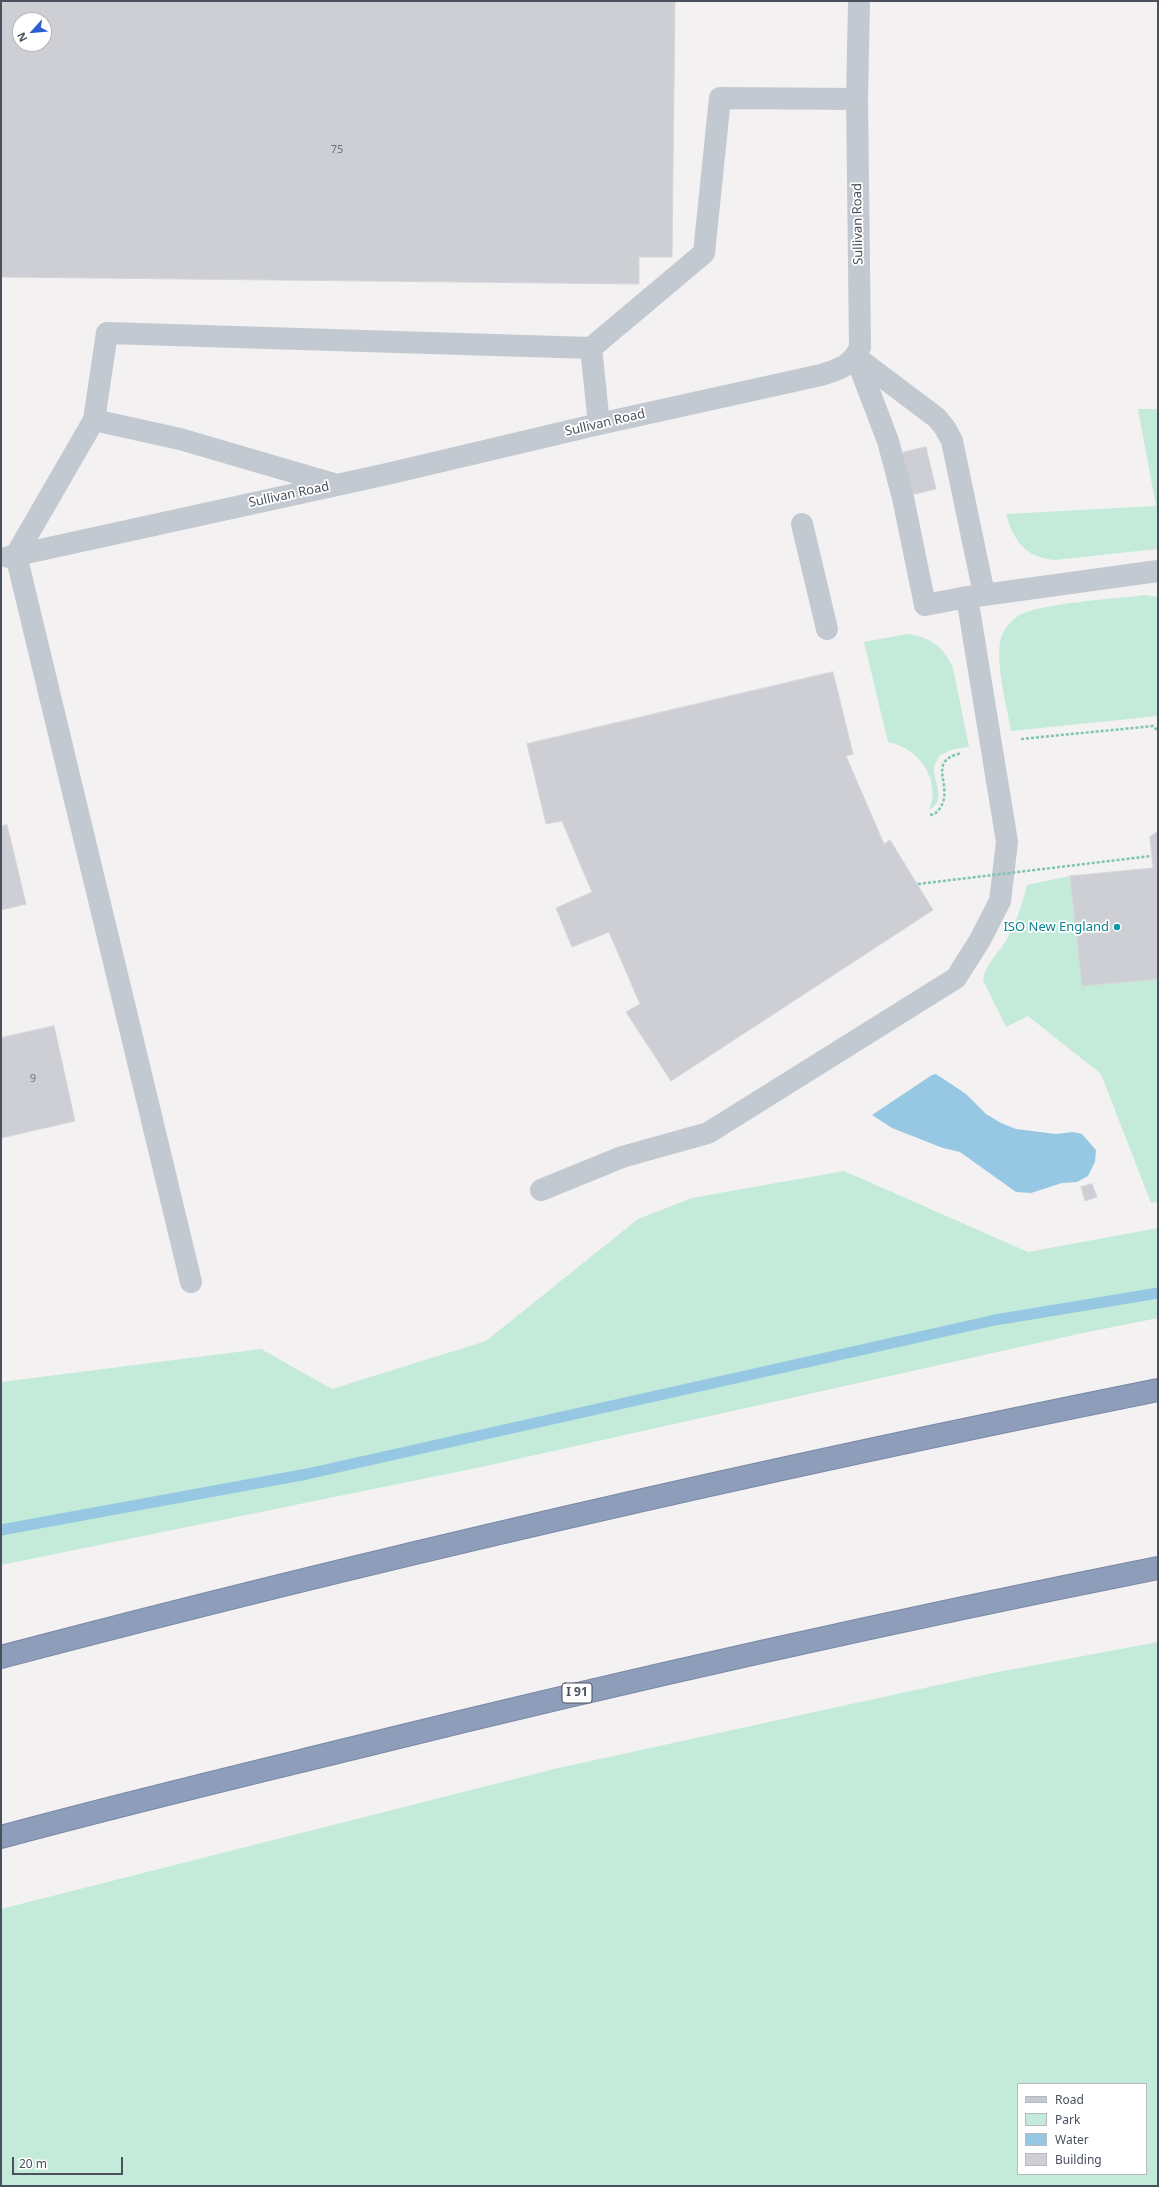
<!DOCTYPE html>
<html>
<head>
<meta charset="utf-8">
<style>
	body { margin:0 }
	#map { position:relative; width:1159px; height:2187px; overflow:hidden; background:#f3f1f1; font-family:"Noto Sans",sans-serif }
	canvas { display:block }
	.frame { position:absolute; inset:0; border:2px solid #4a515c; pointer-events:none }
	.legend { position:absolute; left:1017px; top:2083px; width:130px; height:92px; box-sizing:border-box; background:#fff; border:1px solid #b7b9be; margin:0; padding:5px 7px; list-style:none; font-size:12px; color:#4a515c }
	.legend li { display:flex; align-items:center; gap:8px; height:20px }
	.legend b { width:20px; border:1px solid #b7b9be }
	.north { position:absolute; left:12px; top:12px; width:40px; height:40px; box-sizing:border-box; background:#fff; border:1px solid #b7b9be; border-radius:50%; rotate:243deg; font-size:11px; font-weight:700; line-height:16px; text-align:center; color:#4a515c }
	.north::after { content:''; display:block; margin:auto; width:14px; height:18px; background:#2c5dd1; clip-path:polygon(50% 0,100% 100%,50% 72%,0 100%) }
	.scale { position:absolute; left:12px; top:2157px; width:111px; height:18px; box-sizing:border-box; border:2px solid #4a515c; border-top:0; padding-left:5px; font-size:12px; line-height:14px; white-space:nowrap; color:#4a515c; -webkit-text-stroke:3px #fff; paint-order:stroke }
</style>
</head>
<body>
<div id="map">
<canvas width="1159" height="2187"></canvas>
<div class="frame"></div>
<ul class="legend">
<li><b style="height:5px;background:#c3c9d0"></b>Road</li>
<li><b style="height:11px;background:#c4ebd9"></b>Park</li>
<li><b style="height:11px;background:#96c8e3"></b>Water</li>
<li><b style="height:11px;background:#cecfd4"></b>Building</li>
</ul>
<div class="north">N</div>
<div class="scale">20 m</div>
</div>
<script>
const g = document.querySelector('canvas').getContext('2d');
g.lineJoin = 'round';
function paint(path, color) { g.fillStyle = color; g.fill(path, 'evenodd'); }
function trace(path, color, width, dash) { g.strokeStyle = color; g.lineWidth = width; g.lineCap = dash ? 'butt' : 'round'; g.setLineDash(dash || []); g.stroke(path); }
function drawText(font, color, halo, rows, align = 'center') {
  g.font = font + ' "Noto Sans",sans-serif'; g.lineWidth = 3.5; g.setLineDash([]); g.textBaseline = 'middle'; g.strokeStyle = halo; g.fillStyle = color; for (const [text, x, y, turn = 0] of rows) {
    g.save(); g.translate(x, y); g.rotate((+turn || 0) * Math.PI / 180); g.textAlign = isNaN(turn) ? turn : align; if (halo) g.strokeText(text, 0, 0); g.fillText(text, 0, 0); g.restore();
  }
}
paint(new Path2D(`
	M 1138,409 L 1158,409 L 1158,549 L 1054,560 C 1025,557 1014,541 1006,514 L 1156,506 Z
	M 1144,595 L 1158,597 L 1158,716 L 1011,731 C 1007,707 996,666 1000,643 C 1001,633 1009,622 1018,616 C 1039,603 1116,599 1144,595 Z
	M 908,634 C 930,637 944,647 953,668 L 969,747 L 954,749 L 940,755 C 938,759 934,764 934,769 C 934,783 947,801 929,810 C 942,780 918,747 888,742 L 864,642 Z
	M 1070,876 L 1082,986 L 1158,979 L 1158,1202 L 1151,1203 L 1101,1074 L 1028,1016 L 1006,1027 L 983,980 C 985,964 998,954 1006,941 C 1016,923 1022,905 1027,885 Z
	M 844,1171 L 1028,1252 L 1158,1228 L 1158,1318 L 1078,1334 L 486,1466 L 1,1565 L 1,1382 L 261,1349 L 332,1389 L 486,1341 L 638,1219 L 692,1198 Z
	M 1158,1642 L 1158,2186 L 1,2186 L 1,1909 L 554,1769 L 993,1673 ZM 1018,2084 L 1146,2084 L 1146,2174 L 1018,2174 Z`), '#c4ebd9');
paint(new Path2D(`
	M 936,1074 L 966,1094 L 986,1114 L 1001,1123 L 1016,1129 L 1056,1134 L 1073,1132 L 1082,1134 L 1096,1150 L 1095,1162 L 1088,1176 L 1077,1182 L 1062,1183 L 1031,1193 L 1016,1192 L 960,1152 L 943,1148 L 892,1128 L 872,1115 L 932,1075 Z`), '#96c8e3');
trace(new Path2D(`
	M 1,1530 L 307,1474 L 995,1320 L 1158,1293`), '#96c8e3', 11);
const building = new Path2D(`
	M 1,1 L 675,1 L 672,257 L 639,257 L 639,284 L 1,277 ZM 20,20 L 44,20 L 44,44 L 20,44 Z
	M 926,447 L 936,489 L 911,495 L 901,453 Z
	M 833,672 L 853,754 L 846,756 L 884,844 L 890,840 L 933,910 L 671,1081 L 626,1012 L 640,1004 L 609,932 L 572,947 L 556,908 L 592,892 L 562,821 L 546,824 L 527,744 Z
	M 7,825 L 26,904 L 1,910 L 1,826 Z
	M 1158,831 L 1158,979 L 1082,986 L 1070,876 L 1153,868 L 1150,837 Z
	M 54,1026 L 75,1121 L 1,1138 L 1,1038 Z
	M 1092,1184 L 1097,1197 L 1085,1201 L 1081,1187 Z`);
paint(building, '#cecfd4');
trace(building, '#d5d6db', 1);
const highway = new Path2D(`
	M 1,1657 C 384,1556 770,1468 1158,1390
	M 1,1837 C 122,1804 244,1775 366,1745 C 629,1680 892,1621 1158,1568`);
trace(highway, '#7988a5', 24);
trace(new Path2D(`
	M 1021,739 L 1153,726 L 1158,731
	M 930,815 C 935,814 938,812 940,808 C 955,786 924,761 962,753`), '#7fc6ad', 2.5, [3, 2]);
trace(new Path2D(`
	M 591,348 L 704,253 L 720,98 L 857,99
	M 856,357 L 937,418 L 945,428 L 952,441 L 984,594
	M 94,420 L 180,439 L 334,484
	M 802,524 L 827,629
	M 8,557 L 387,474 L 599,424 L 821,375 C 838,370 853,365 860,347 L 857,99 L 859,1
	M 969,597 L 1158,571
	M 541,1190 L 622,1157 L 708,1133 L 956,978 L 980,940 L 1000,901 L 1007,842 L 967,597 L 925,605 L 903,498 L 888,441 L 856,357
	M 191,1282 L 16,555 L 94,420 L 107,333 L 591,348 L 599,424`), '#c3c9d0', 22);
trace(highway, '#8d9dba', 22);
trace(new Path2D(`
	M 918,884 L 1151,856`), '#7fc6ad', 2.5, [3, 2]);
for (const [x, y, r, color] of [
	[1117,927,4,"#0f9aa8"]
]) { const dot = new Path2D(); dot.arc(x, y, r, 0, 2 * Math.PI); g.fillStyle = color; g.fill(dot); trace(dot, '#fff', 1.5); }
drawText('11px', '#6b707a', null, [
	["75",337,150],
	["9",33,1079]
]);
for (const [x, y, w] of [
	[577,1693,30]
]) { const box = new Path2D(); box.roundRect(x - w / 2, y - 10, w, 20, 3); g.fillStyle = '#fff'; g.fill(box); trace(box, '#4a515c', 1); }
drawText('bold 12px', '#4a515c', null, [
	["I 91",577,1693]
]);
drawText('13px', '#4a515c', '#fff', [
	["Sullivan Road",858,224,-91],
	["Sullivan Road",605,423,-13],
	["Sullivan Road",289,495,-12]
]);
drawText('13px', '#0d838f', '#fff', [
	["ISO New England",1109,927]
], 'right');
</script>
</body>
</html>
